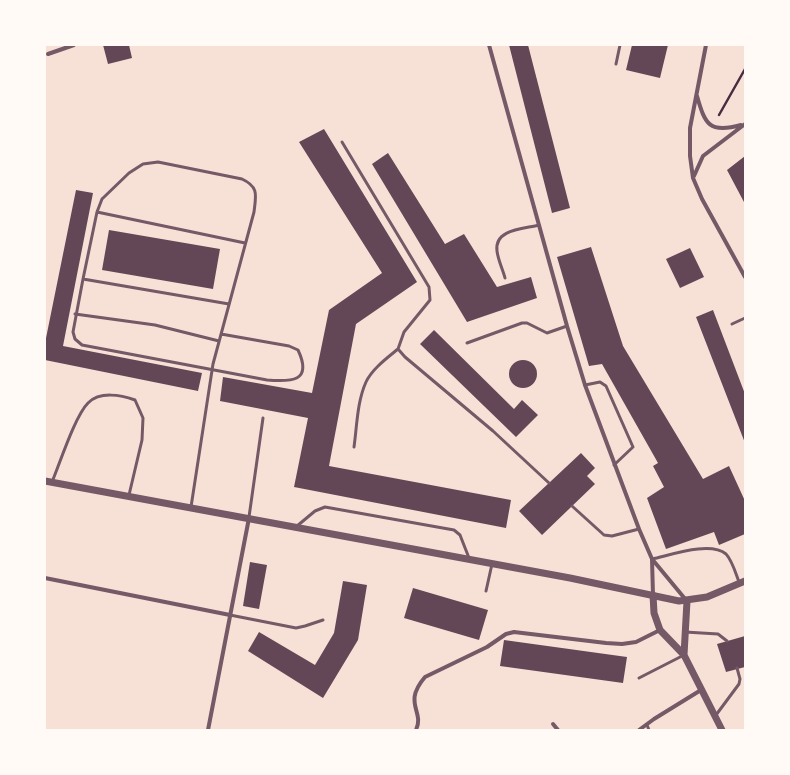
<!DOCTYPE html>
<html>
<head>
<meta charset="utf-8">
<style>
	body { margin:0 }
	#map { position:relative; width:790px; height:775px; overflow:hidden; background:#f7e1d7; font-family:Cabin,sans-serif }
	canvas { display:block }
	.frame { position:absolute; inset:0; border:46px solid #fffaf5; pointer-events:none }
</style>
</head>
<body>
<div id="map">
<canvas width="790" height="775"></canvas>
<div class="frame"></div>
</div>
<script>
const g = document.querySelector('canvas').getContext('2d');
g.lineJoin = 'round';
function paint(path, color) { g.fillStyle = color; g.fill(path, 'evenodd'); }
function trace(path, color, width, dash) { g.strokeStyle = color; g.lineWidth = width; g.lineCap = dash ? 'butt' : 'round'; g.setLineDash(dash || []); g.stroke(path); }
paint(new Path2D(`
	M 103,45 L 129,45 L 132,58 L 108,64 Z
	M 509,45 L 528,45 L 570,208 L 552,213 Z
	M 632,45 L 668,45 L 660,78 L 626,70 Z
	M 324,129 L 417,282 L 356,324 L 329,466 L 511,500 L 506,528 L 294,487 L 308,418 L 220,401 L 223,377 L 312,393 L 329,310 L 382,273 L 299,142 Z
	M 388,153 L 445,244 L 464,234 L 497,287 L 531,277 L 537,298 L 467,322 L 372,164 Z
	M 745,156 L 745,204 L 727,170 Z
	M 76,190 L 93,193 L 63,346 L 202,373 L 198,391 L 45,360 L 45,343 Z
	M 109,230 L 220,249 L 213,289 L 102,270 Z
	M 591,247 L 623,346 L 703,479 L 729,466 L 745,501 L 745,534 L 719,545 L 714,532 L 666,549 L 647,498 L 664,487 L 653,466 L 658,463 L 602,364 L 589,366 L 557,257 Z
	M 690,248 L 704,277 L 680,288 L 666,259 Z
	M 713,310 L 745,394 L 745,443 L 696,317 Z
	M 434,330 L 514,409 L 522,400 L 538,415 L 516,437 L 420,344 Z
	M509 374a14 14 0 1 1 28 0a14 14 0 1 1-28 0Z
	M 581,453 L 595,468 L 587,476 L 595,484 L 542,535 L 519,511 Z
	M 250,562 L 267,565 L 259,609 L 243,606 Z
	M 343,581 L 367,585 L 358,640 L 323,698 L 248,651 L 259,632 L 315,665 L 334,633 Z
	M 413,588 L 488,610 L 479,640 L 404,618 Z
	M 745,636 L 745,667 L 726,672 L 717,644 Z
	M 504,640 L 627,657 L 623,683 L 500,666 Z`), '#644757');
trace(new Path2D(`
	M 719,115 L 745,69`), '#4a2c40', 2.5);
trace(new Path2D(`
	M 616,64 L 620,45
	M 342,142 L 429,287 L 430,300 L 404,332 L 398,349 L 405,357 L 493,431 L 549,483
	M 97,212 L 245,243
	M 505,278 C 503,270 498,260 497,251 C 494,229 524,229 539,225
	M 83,279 L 73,332 L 75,339 L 82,345 L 267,380 C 291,382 313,382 298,350 L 289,346 L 221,334
	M 75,314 L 155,325 L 219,341
	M 732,324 L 745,318
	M 467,343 L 522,323 L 527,323 L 547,333 L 567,326
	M 585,385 L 600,382 L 606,386 L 633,447 L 614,465
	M 354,447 C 357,426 357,402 366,382 C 372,369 387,358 398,349
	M 52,482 C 60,463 75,416 88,403 C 100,391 121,395 135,400 L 143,418 L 142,440 L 129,495
	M 572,506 L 604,535 L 612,536 L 639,529
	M 191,507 L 213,364 L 254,212 C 256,195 259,187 242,179 L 158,162 L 143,164 L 129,173 L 102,199 L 97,212 L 83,279 L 229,304
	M 249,517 L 263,418
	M 297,526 L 315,511 L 325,507 L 454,530 L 460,535 L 469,558
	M 652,559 C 671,555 710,541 726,554 C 732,560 736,574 739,582
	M 486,591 L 492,564
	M 230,615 L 296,628 L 305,626 L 323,620
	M 685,632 L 718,634 L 727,641
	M 639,678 L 684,655
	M 716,715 L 739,684 L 740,679 L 737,668
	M 647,725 L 649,730`), '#755966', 3);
trace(new Path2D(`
	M 489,45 L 567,326 L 585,385 L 639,529 L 652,559 L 686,600
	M 706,45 L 690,128 L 690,156 L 693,178 L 702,199 L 745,277
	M 48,54 L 74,45
	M 697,96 C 705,124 709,134 741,125
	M 694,176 L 703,156 L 745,124
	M 652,559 L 653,595
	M 45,578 L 230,615
	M 553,724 L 558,730
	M 208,730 L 249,518
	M 416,730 C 425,711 402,704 425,677 L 487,647 L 506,634 L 514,632 L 606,643 L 622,644 L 636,642 L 660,630
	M 639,730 L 654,719 L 701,690`), '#755966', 4);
trace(new Path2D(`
	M 45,481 L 570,578 L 679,601 L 707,597 L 745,581
	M 653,595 L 654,613 L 660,630 L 684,655 L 722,730
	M 684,655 L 687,601`), '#755966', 7);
</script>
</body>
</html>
